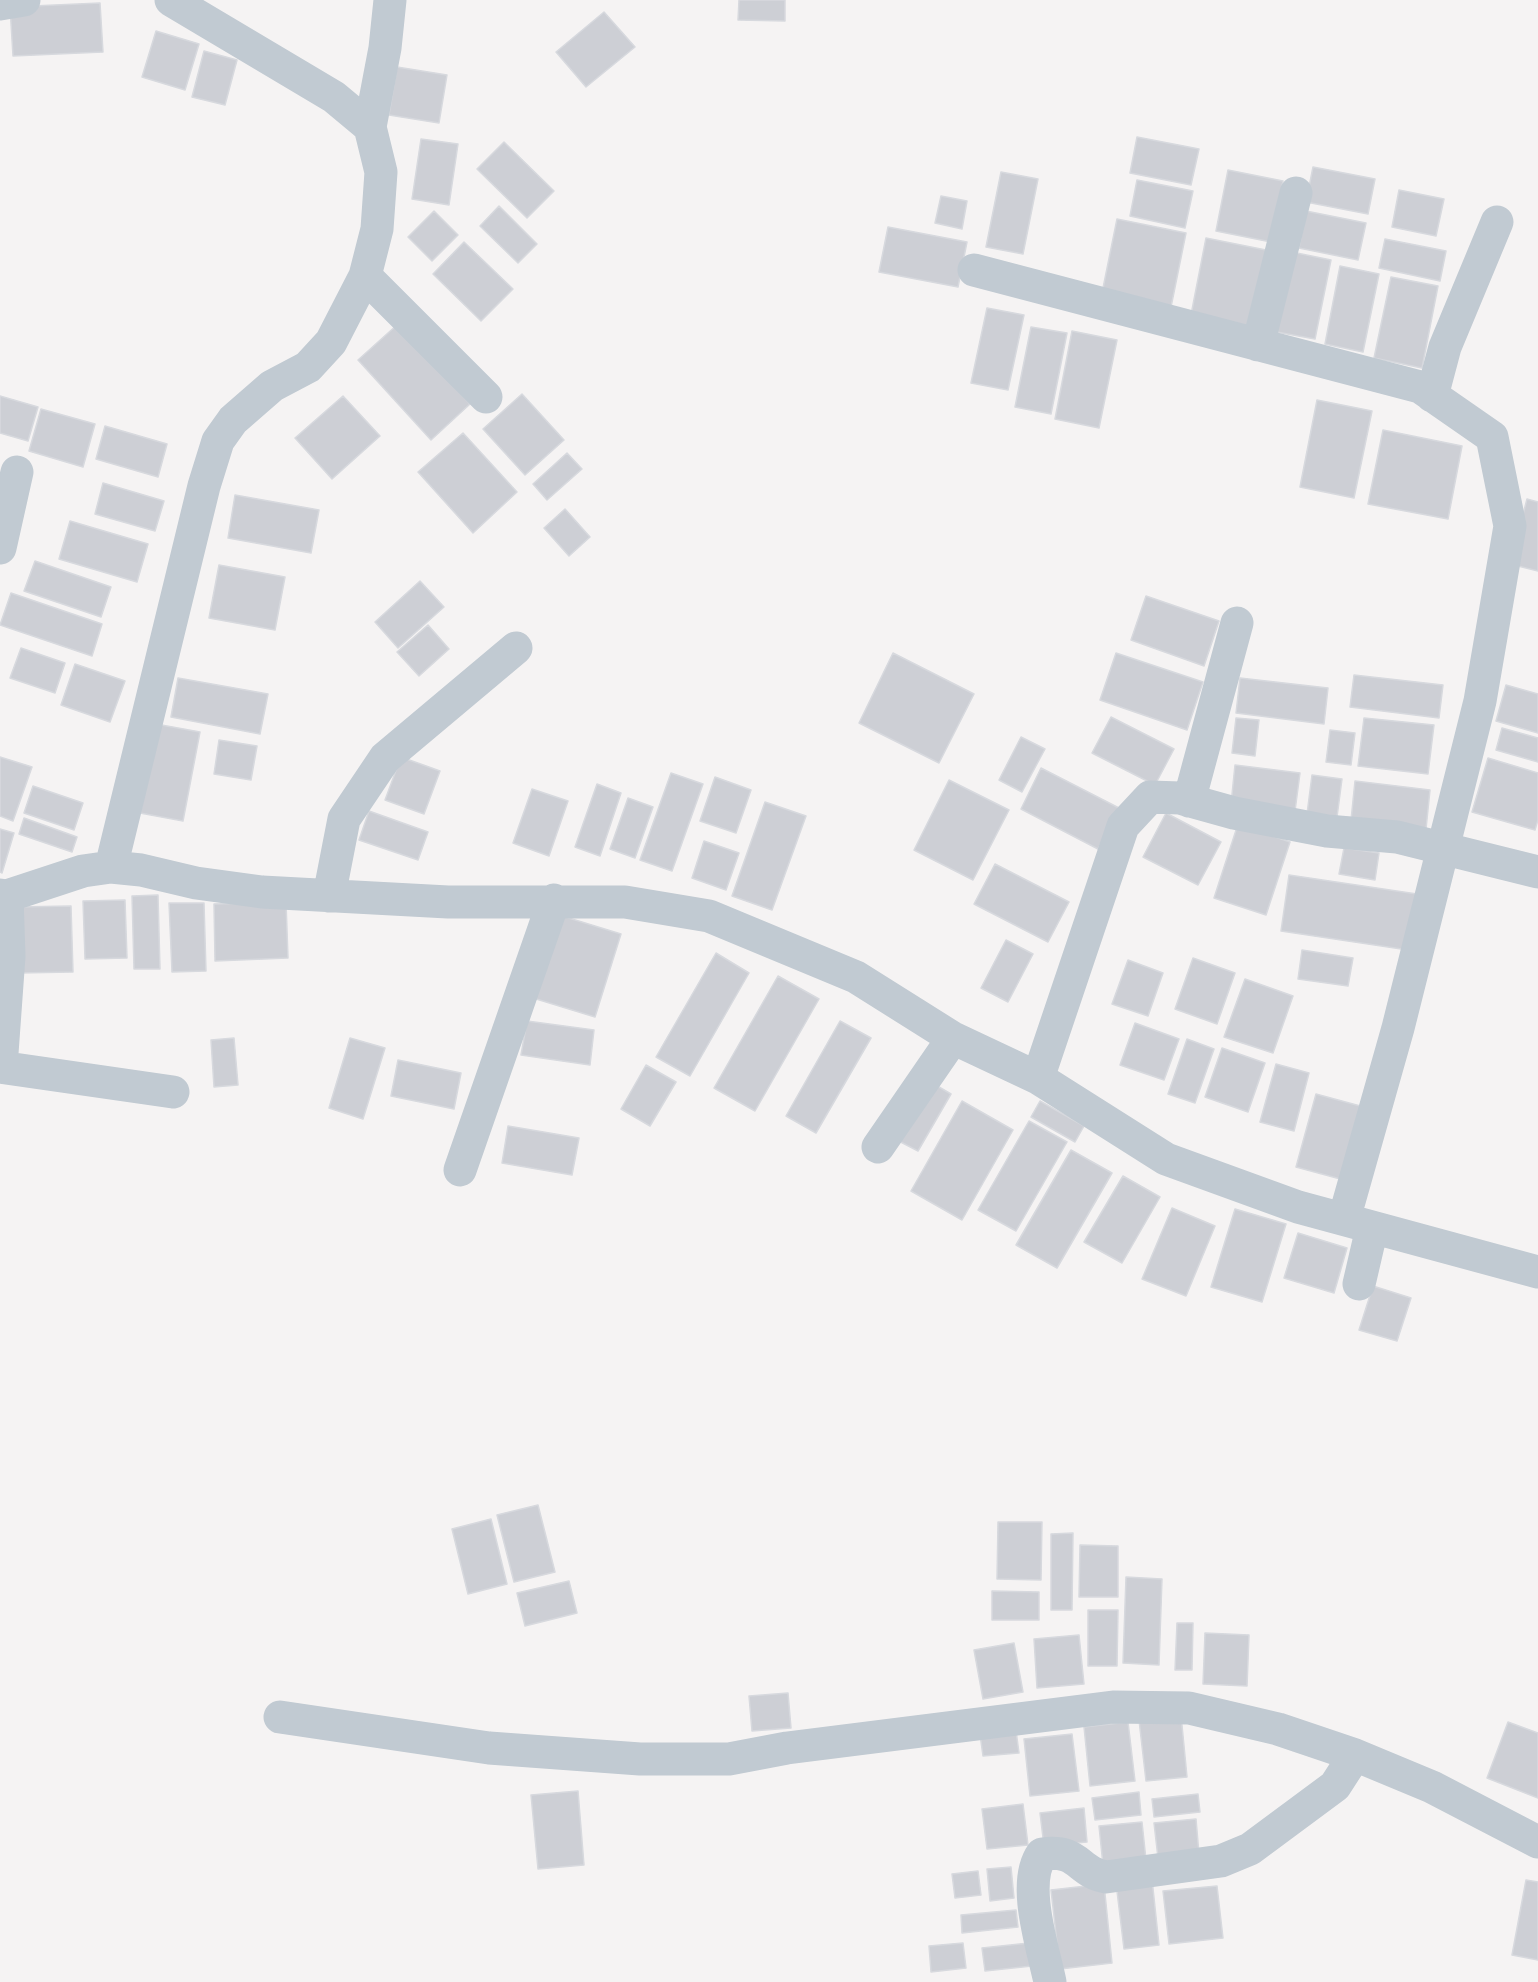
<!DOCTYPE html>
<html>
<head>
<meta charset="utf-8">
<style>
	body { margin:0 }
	canvas { display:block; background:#f5f3f3 }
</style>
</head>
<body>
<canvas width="1538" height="1982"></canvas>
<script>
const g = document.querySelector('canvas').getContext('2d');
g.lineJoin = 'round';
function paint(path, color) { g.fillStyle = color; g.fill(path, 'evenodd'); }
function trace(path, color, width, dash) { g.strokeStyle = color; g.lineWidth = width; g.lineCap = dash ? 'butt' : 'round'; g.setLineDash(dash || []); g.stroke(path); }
const building = new Path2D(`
	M 739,0 L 785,0 L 785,21 L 738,20 Z
	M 100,3 L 103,52 L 13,56 L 10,7 Z
	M 604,12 L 635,47 L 586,87 L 556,52 Z
	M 156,31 L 199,44 L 185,90 L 142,77 Z
	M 204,51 L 237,60 L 225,105 L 192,97 Z
	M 397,67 L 447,75 L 439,123 L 389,115 Z
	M 1137,137 L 1199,149 L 1191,185 L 1130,173 Z
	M 421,139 L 458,144 L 449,205 L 412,199 Z
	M 504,142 L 554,191 L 527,218 L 477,169 Z
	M 1313,167 L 1375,179 L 1368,214 L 1306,202 Z
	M 1228,170 L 1283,181 L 1271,242 L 1216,231 Z
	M 1001,172 L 1038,179 L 1023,254 L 986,247 Z
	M 1137,180 L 1193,191 L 1185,228 L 1130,216 Z
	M 1399,190 L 1444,199 L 1436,236 L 1392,227 Z
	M 941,196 L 967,201 L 962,229 L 935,223 Z
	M 499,206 L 537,244 L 518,263 L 480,226 Z
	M 434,211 L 458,235 L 432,261 L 408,237 Z
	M 1306,211 L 1366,223 L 1358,260 L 1299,248 Z
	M 1117,219 L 1186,233 L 1170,312 L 1101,298 Z
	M 888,227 L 967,242 L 958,287 L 879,272 Z
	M 1206,238 L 1271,251 L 1254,333 L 1190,320 Z
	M 1385,239 L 1446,251 L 1440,281 L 1379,268 Z
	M 464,242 L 513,289 L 481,321 L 433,274 Z
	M 1287,251 L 1331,260 L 1315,339 L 1271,331 Z
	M 1340,266 L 1379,274 L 1363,352 L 1325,344 Z
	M 1391,277 L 1438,286 L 1422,368 L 1374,358 Z
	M 987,308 L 1024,315 L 1008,390 L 971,383 Z
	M 398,324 L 470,404 L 431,440 L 358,360 Z
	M 1031,327 L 1067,333 L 1051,414 L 1015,407 Z
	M 1072,331 L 1117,340 L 1099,428 L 1055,419 Z
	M 522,394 L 564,440 L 525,475 L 483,429 Z
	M 0,396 L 38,407 L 28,441 L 0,433 Z
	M 343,396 L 380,436 L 332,479 L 295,438 Z
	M 1317,400 L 1372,411 L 1354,498 L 1300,487 Z
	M 41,409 L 95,424 L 83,467 L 29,451 Z
	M 105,426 L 167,444 L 158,477 L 96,459 Z
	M 1383,430 L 1462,446 L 1448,519 L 1368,504 Z
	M 463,433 L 517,492 L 473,533 L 418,472 Z
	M 567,453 L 582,469 L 547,500 L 533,484 Z
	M 103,483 L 164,501 L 155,531 L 95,514 Z
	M 235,495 L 319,510 L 311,553 L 228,538 Z
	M 1527,499 L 1538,502 L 1538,571 L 1510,564 Z
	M 565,509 L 590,537 L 569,556 L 544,528 Z
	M 70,521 L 148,544 L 137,582 L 59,559 Z
	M 35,561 L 111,587 L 101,617 L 24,591 Z
	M 219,565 L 285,577 L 275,630 L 209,618 Z
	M 420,581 L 444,607 L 398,648 L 375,622 Z
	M 11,593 L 102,624 L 92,656 L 0,625 Z
	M 1146,596 L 1219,621 L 1204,666 L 1131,640 Z
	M 428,625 L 449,649 L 419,676 L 397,652 Z
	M 21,648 L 65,663 L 55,693 L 10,678 Z
	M 893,653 L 974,694 L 939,763 L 859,723 Z
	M 1116,653 L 1203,682 L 1187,730 L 1100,700 Z
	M 75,664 L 125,681 L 110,722 L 61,705 Z
	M 1354,675 L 1443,685 L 1439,718 L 1350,707 Z
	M 178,678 L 268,694 L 260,734 L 171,717 Z
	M 1240,678 L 1328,688 L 1324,724 L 1236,713 Z
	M 1506,685 L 1538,694 L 1538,733 L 1496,721 Z
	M 1111,717 L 1174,749 L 1155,785 L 1092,753 Z
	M 1236,718 L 1259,720 L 1255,756 L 1232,753 Z
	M 1364,718 L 1434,725 L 1428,774 L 1358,766 Z
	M 156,724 L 200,732 L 183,821 L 140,813 Z
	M 1502,728 L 1538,738 L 1538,762 L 1496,750 Z
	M 1330,730 L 1355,733 L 1351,765 L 1326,762 Z
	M 1021,737 L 1045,749 L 1022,792 L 999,780 Z
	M 219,740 L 257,746 L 251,780 L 214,774 Z
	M 0,757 L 32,767 L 13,821 L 0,816 Z
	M 401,757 L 440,771 L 424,814 L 385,800 Z
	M 1488,758 L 1538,773 L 1538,820 L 1535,830 L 1472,812 Z
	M 1235,765 L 1300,773 L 1295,811 L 1231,804 Z
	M 1041,768 L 1119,808 L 1098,849 L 1021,809 Z
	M 671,773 L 703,784 L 672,871 L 640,860 Z
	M 1312,775 L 1342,779 L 1337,817 L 1307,814 Z
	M 715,777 L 751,790 L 736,833 L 700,821 Z
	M 949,780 L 1009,810 L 973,880 L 914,850 Z
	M 1355,781 L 1430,790 L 1426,829 L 1351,820 Z
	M 597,784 L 621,793 L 600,856 L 575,847 Z
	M 33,786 L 83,803 L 74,830 L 24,813 Z
	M 532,789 L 568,801 L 549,856 L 513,843 Z
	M 628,798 L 653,807 L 635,858 L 610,849 Z
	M 765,802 L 806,816 L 772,910 L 732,896 Z
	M 369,811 L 428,832 L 418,860 L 359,840 Z
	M 1166,813 L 1221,842 L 1198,885 L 1143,857 Z
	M 24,818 L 77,837 L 72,852 L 19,834 Z
	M 1238,824 L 1290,842 L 1266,915 L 1214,898 Z
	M 0,829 L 14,833 L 2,873 L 0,872 Z
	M 704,841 L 739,853 L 726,890 L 692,878 Z
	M 1344,848 L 1379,853 L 1375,880 L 1339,874 Z
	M 995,864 L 1069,902 L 1048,942 L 974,904 Z
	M 1289,875 L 1417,894 L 1408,950 L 1281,931 Z
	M 158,895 L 160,969 L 134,969 L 132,896 Z
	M 125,900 L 127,958 L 85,959 L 83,901 Z
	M 286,902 L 288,958 L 215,961 L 214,904 Z
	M 169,903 L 204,903 L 206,971 L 172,972 Z
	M 71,906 L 73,972 L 18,973 L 16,907 Z
	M 559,915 L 621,934 L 595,1017 L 533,998 Z
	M 1006,940 L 1033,954 L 1008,1002 L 981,988 Z
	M 1302,950 L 1353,958 L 1348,986 L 1298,979 Z
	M 716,953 L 749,973 L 690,1076 L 656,1057 Z
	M 1193,958 L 1235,973 L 1217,1024 L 1175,1009 Z
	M 1128,960 L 1163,973 L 1148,1016 L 1112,1004 Z
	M 778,976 L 819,999 L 755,1111 L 714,1088 Z
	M 1245,979 L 1293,996 L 1273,1053 L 1224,1037 Z
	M 527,1021 L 594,1030 L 590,1065 L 521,1055 Z
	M 840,1021 L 871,1038 L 816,1133 L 786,1116 Z
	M 1135,1023 L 1179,1039 L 1164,1080 L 1120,1065 Z
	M 234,1038 L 238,1085 L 214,1087 L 211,1040 Z
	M 350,1038 L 385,1048 L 363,1119 L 329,1108 Z
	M 1187,1039 L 1214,1049 L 1195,1103 L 1168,1094 Z
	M 1222,1048 L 1265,1063 L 1248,1112 L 1205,1097 Z
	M 398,1060 L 461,1073 L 454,1109 L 391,1096 Z
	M 1276,1064 L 1309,1073 L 1294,1131 L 1260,1122 Z
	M 646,1065 L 676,1082 L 650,1126 L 621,1109 Z
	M 927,1080 L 951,1094 L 918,1151 L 893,1138 Z
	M 1316,1094 L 1364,1107 L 1344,1180 L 1296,1167 Z
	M 962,1101 L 1013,1130 L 962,1220 L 911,1191 Z
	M 1040,1101 L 1084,1126 L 1075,1142 L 1031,1117 Z
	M 1029,1121 L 1067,1142 L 1016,1231 L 978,1210 Z
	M 508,1126 L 579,1138 L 572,1175 L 502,1163 Z
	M 1071,1150 L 1112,1173 L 1057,1268 L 1016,1245 Z
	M 1123,1176 L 1160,1197 L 1122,1263 L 1084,1242 Z
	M 1172,1208 L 1215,1226 L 1186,1296 L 1142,1279 Z
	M 1235,1209 L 1286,1224 L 1262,1302 L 1211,1287 Z
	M 1298,1233 L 1347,1248 L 1334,1293 L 1284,1278 Z
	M 1373,1286 L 1411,1298 L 1397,1341 L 1359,1330 Z
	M 538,1505 L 555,1572 L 514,1582 L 497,1515 Z
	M 491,1519 L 507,1584 L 468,1594 L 452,1529 Z
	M 998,1522 L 1042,1522 L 1041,1580 L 997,1579 Z
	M 1073,1533 L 1072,1610 L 1051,1610 L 1051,1534 Z
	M 1080,1545 L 1118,1546 L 1118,1597 L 1079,1597 Z
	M 1126,1577 L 1162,1579 L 1159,1665 L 1123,1663 Z
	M 569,1581 L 577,1613 L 525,1626 L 517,1593 Z
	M 992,1591 L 1039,1592 L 1039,1620 L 992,1620 Z
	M 1088,1610 L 1118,1610 L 1117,1666 L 1088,1666 Z
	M 1177,1623 L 1193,1623 L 1192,1670 L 1175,1670 Z
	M 1205,1633 L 1249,1635 L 1247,1686 L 1203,1684 Z
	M 1079,1635 L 1084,1684 L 1037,1688 L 1034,1639 Z
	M 1014,1643 L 1023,1692 L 983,1699 L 974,1650 Z
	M 788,1693 L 791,1728 L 752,1731 L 749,1696 Z
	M 1181,1715 L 1187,1777 L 1146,1781 L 1139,1720 Z
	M 1128,1722 L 1135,1781 L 1090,1786 L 1084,1727 Z
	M 1508,1722 L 1538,1733 L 1538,1798 L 1487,1778 Z
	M 1015,1723 L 1019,1753 L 983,1756 L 979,1727 Z
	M 1072,1734 L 1079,1791 L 1030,1796 L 1024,1739 Z
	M 578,1791 L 584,1865 L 538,1869 L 531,1795 Z
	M 1139,1792 L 1141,1815 L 1095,1820 L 1092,1798 Z
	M 1198,1794 L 1200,1812 L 1154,1817 L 1152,1799 Z
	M 1023,1804 L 1028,1845 L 987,1849 L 982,1809 Z
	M 1084,1808 L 1087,1842 L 1044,1846 L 1040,1813 Z
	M 1196,1819 L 1199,1854 L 1158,1858 L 1154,1823 Z
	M 1142,1822 L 1146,1860 L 1103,1865 L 1099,1826 Z
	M 1011,1867 L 1014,1898 L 990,1901 L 987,1869 Z
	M 978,1871 L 981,1895 L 955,1898 L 952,1874 Z
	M 1152,1879 L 1159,1945 L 1124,1949 L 1116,1883 Z
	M 1526,1880 L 1538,1882 L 1538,1960 L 1512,1955 Z
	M 1104,1884 L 1112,1963 L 1060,1969 L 1051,1890 Z
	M 1217,1886 L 1223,1938 L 1169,1944 L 1163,1891 Z
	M 1016,1910 L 1018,1927 L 962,1933 L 961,1915 Z
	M 963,1943 L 966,1968 L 931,1972 L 929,1946 Z
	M 1029,1943 L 1032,1966 L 985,1971 L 982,1948 Z`);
paint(building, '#cdcfd5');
trace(building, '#d7d9de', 1.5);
trace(new Path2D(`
	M 0,4 L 24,0
	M 370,127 L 385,48 L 390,0
	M 974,270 L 1420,387 L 1492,437 L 1510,526 L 1480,701 L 1398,1028 L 1344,1219
	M 365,276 L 486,397
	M 1258,345 L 1296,193
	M 1432,396 L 1445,347 L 1497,222
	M 0,548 L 17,472
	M 1189,801 L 1237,623
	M 111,867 L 204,486 L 218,441 L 233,420 L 272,386 L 308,367 L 331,342 L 365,276 L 377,229 L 381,172 L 370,127 L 334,97 L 171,0
	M 0,895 L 7,896 L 83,871 L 111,867 L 141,870 L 196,883 L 262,892 L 448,902 L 625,902 L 709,916 L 856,977 L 953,1038 L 1038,1078 L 1166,1159 L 1298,1207 L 1538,1272
	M 329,896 L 344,819 L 385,758 L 516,648
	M 0,1067 L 173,1092
	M 1,1067 L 9,956 L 7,896
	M 1038,1078 L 1123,826 L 1150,797 L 1180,798 L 1234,813 L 1327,831 L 1397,837 L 1538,872
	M 878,1147 L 953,1038
	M 460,1170 L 554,900
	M 1359,1284 L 1372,1228
	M 280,1717 L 489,1748 L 640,1759 L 729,1759 L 787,1748 L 1113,1707 L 1189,1708 L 1278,1729 L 1355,1755 L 1432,1787 L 1538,1842
	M 1050,1982 C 1043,1948 1021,1883 1042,1854 C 1080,1849 1077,1872 1106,1877 L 1221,1861 L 1250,1849 L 1335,1786 L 1355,1755`), '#c1cad2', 33);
</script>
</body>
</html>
